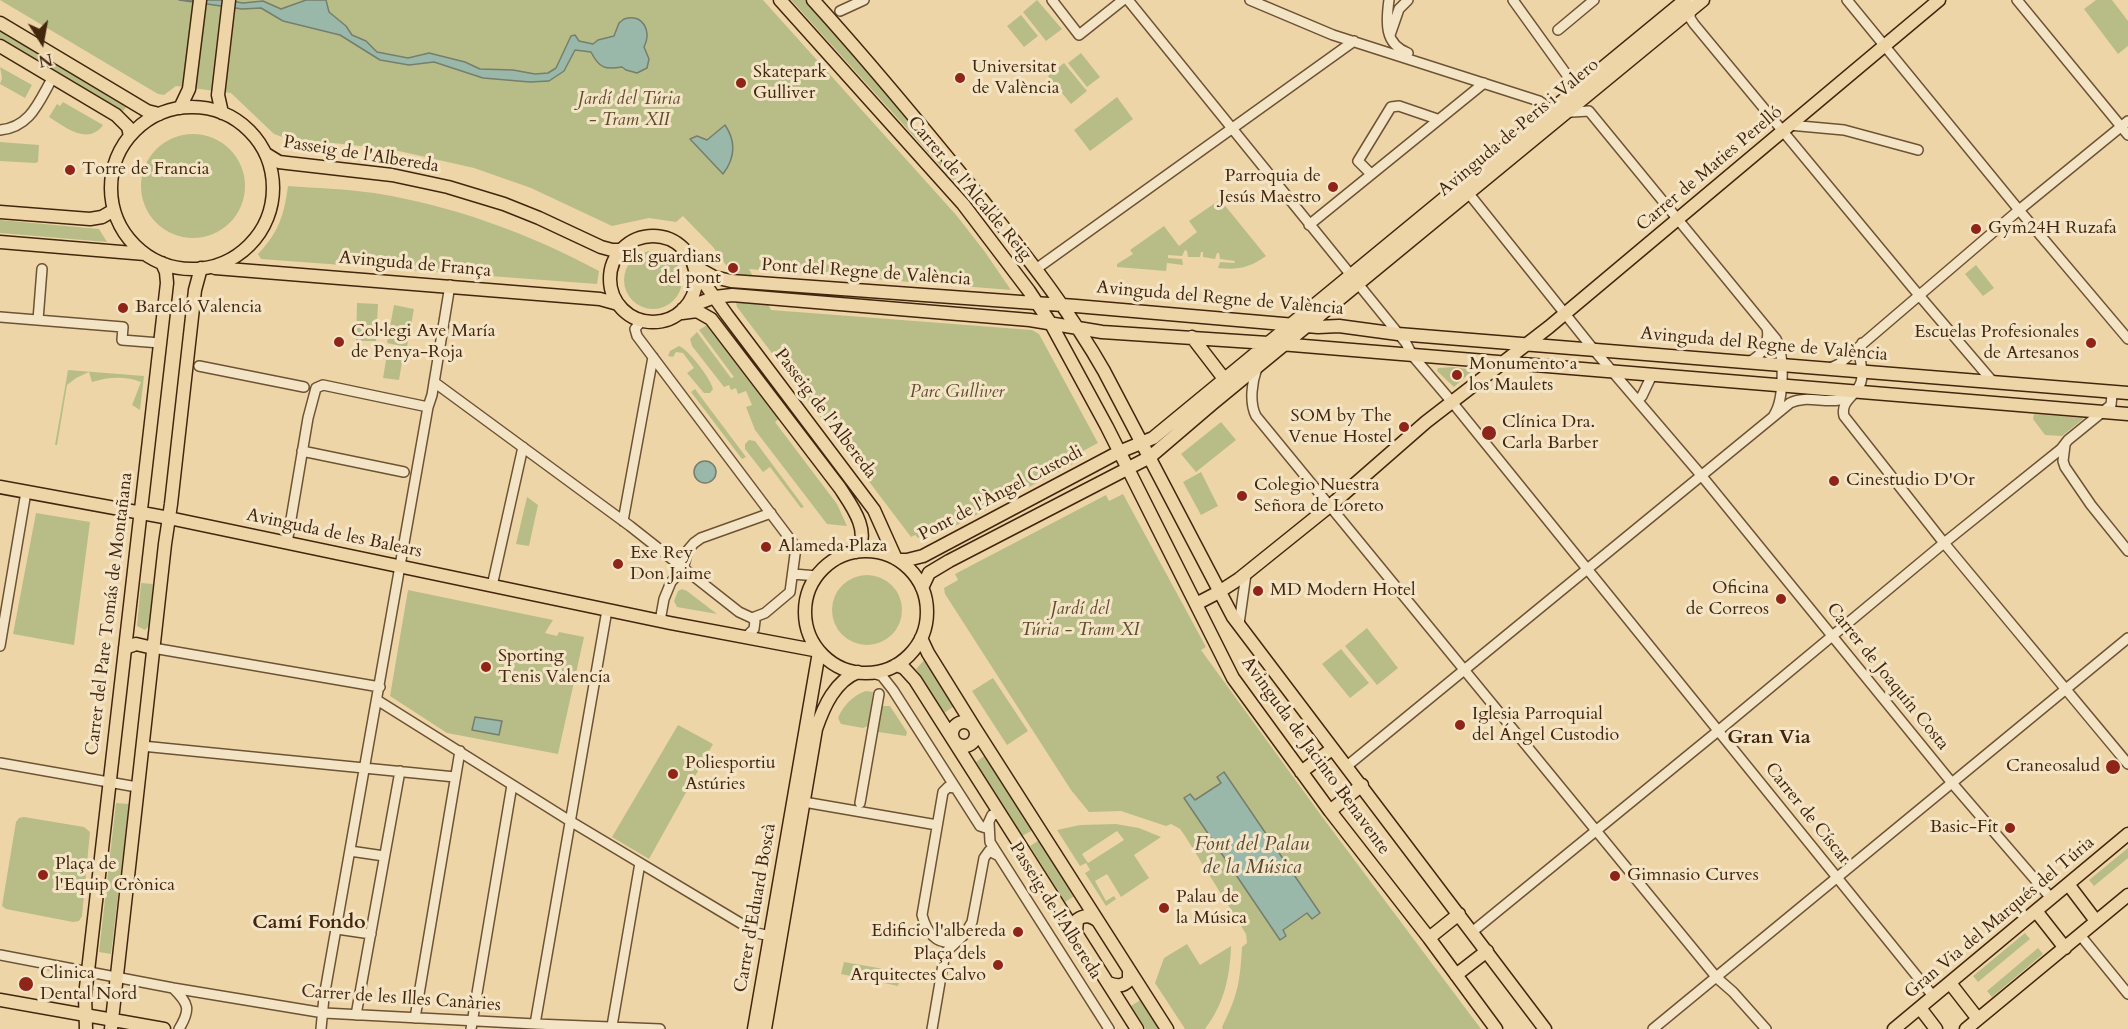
<!DOCTYPE html>
<html>
<head>
<meta charset="utf-8">
<style>
	body { margin:0 }
	#map { position:relative; width:2128px; height:1029px; overflow:hidden; background:#eed5a8; font-family:Cardo,serif }
	canvas { display:block }
	.north { position:absolute; left:12px; top:12px; width:60px; height:60px; -webkit-text-stroke:4px #f4e4c6; paint-order:stroke; rotate:169deg; font-size:16px; font-weight:700; line-height:24px; text-align:center; color:#43260d }
	.north::after { content:''; display:block; margin:auto; width:21px; height:27px; background:#43260d; clip-path:polygon(50% 0,100% 100%,50% 72%,0 100%) }
</style>
</head>
<body>
<div id="map">
<canvas width="2128" height="1029"></canvas>
<div class="north">N</div>
</div>
<script>
const g = document.querySelector('canvas').getContext('2d');
g.lineJoin = 'round';
function paint(path, color) { g.fillStyle = color; g.fill(path, 'evenodd'); }
function trace(path, color, width, dash) { g.strokeStyle = color; g.lineWidth = width; g.lineCap = dash ? 'butt' : 'round'; g.setLineDash(dash || []); g.stroke(path); }
function drawText(font, color, halo, rows, align = 'center') {
  g.font = font + ' Cardo,serif'; g.lineWidth = 6; g.setLineDash([]); g.textBaseline = 'middle'; g.strokeStyle = halo; g.fillStyle = color; for (const [text, x, y, turn = 0] of rows) {
    g.save(); g.translate(x, y); g.rotate((+turn || 0) * Math.PI / 180); g.textAlign = isNaN(turn) ? turn : align; if (halo) g.strokeText(text, 0, 0); g.fillText(text, 0, 0); g.restore();
  }
}
paint(new Path2D(`
	M 0,0 L 763,0 L 957,216 L 985,252 L 1011,290 L 749,269 L 771,310 L 1032,330 L 1039,334 L 1098,443 L 1083,451 L 1086,457 L 936,536 L 932,530 L 918,538 L 915,535 L 911,537 L 737,307 L 728,268 L 713,247 L 683,216 L 676,222 L 649,218 L 612,226 L 531,188 L 474,168 L 390,149 L 285,138 L 274,134 L 231,93 L 176,86 L 164,95 L 158,94 Z
	M 791,0 L 807,0 L 902,109 L 1001,233 Z
	M 1037,0 L 1062,29 L 1046,41 L 1023,12 Z
	M 2096,0 L 2112,0 L 2128,21 L 2128,46 L 2118,54 L 2084,9 Z
	M 1021,15 L 1038,36 L 1024,47 L 1007,26 Z
	M 0,30 L 127,106 L 123,111 L 0,38 Z
	M 1081,53 L 1100,77 L 1087,87 L 1068,63 Z
	M 1064,63 L 1087,91 L 1071,104 L 1048,76 Z
	M 0,67 L 32,85 L 25,98 L 0,84 L 2,78 Z
	M 1117,97 L 1133,119 L 1090,151 L 1074,130 Z
	M 63,102 L 103,125 C 88,146 65,127 49,117 L 57,104 L 60,106 Z
	M141 186a52 52 0 1 1 104 0a52 52 0 1 1-104 0Z
	M 0,142 L 39,145 L 38,162 L 35,163 L 0,161 Z
	M 288,186 C 316,188 346,189 374,193 C 454,206 528,233 599,271 L 597,284 L 261,259 L 258,254 C 279,232 284,215 288,186 Z
	M 1218,197 L 1266,256 C 1249,268 1238,270 1218,268 L 1220,262 L 1234,263 L 1235,261 L 1220,259 L 1219,253 L 1217,253 L 1215,259 L 1203,257 L 1203,252 L 1201,252 L 1200,257 L 1188,257 L 1187,251 L 1185,250 L 1182,256 L 1168,255 L 1168,258 L 1182,259 L 1183,265 L 1167,263 L 1166,271 L 1117,267 L 1117,264 L 1133,254 L 1130,250 L 1164,226 L 1179,246 L 1197,232 L 1189,221 L 1218,201 Z
	M 0,220 L 99,229 L 107,242 L 0,233 Z
	M624 280a29 29 0 1 1 58 0a29 29 0 1 1-58 0Z
	M 1976,265 L 1994,288 L 1983,296 L 1965,274 Z
	M 357,303 L 378,304 L 376,341 L 356,341 Z
	M 394,305 L 414,309 L 407,347 L 387,343 Z
	M 707,325 L 780,418 L 775,422 L 837,504 L 847,526 L 827,524 L 755,430 L 746,407 L 752,405 L 746,391 L 738,394 L 736,388 L 731,390 L 729,385 L 724,387 L 692,346 L 690,339 L 697,332 L 731,378 L 734,377 L 699,330 Z
	M 679,346 C 689,350 711,379 713,389 L 710,393 L 704,393 L 687,373 L 694,368 L 683,353 L 676,352 L 673,357 L 668,356 L 670,351 Z
	M 388,348 L 404,350 L 399,380 L 383,378 Z
	M 1454,367 L 1466,369 L 1471,372 L 1454,387 L 1437,371 L 1438,368 Z
	M 68,370 L 144,376 L 140,410 L 132,405 L 141,382 C 125,376 109,377 92,382 L 89,372 L 76,378 L 67,385 L 57,445 L 55,445 Z
	M 695,389 L 746,457 L 742,459 L 691,392 Z
	M 2034,414 L 2083,418 L 2083,419 L 2062,436 L 2045,435 L 2033,419 Z
	M 1221,422 L 1236,440 L 1196,472 L 1181,454 Z
	M 749,440 L 755,441 L 804,507 L 801,508 L 770,467 L 763,472 L 745,449 L 745,444 Z
	M 1201,472 L 1218,506 L 1201,515 L 1183,482 Z
	M 1123,494 L 1206,647 L 1201,650 L 1323,818 L 1481,1029 L 1223,1029 L 1222,1027 C 1238,995 1240,982 1242,947 L 1247,943 L 1246,934 L 1185,836 L 1180,829 L 1171,824 L 1166,826 L 1121,811 L 1089,812 L 1071,790 L 945,594 L 944,588 L 958,580 L 955,574 L 1106,495 L 1109,501 ZM 1224,773 L 1308,913 L 1282,930 L 1190,794 L 1194,800 L 1221,782 L 1217,777 Z
	M 527,497 L 538,505 L 529,546 L 516,544 Z
	M 36,513 L 90,522 L 74,645 L 13,634 Z
	M832 610a35 35 0 1 1 70 0a35 35 0 1 1-70 0Z
	M 141,583 L 153,584 L 149,626 L 145,630 L 137,626 Z
	M 682,589 L 687,591 L 717,614 L 677,607 L 674,601 L 678,591 Z
	M 408,590 L 553,620 L 545,633 L 557,636 L 559,632 L 584,637 L 558,754 L 447,733 L 390,696 Z
	M 1367,628 L 1398,668 L 1377,685 L 1345,646 Z
	M 1341,649 L 1369,683 L 1350,698 L 1322,664 Z
	M 926,658 L 956,705 L 944,713 L 916,669 Z
	M 993,678 L 1028,731 L 1007,745 L 972,691 Z
	M 866,691 L 873,692 L 868,726 L 863,728 L 841,724 L 838,718 C 843,706 853,695 866,691 Z
	M 882,706 L 890,706 L 907,732 L 906,736 L 878,732 Z
	M 678,725 L 713,744 L 649,859 L 612,837 Z
	M 987,754 L 1035,829 L 1022,836 L 976,762 Z
	M 116,803 L 129,804 L 111,954 L 99,952 Z
	M 24,817 L 84,827 L 90,832 L 82,916 L 79,921 L 73,922 L 6,909 L 2,906 L 16,822 L 19,818 Z
	M 1116,824 L 1139,828 L 1161,837 L 1134,855 L 1149,878 L 1121,897 L 1107,874 L 1095,881 L 1106,901 L 1114,896 L 1116,899 L 1106,906 L 1085,873 L 1090,870 L 1086,863 L 1080,866 L 1057,830 L 1080,825 ZM 1117,831 L 1124,840 L 1088,863 L 1082,854 Z
	M 1041,839 L 1076,895 L 1065,902 L 1030,846 Z
	M 2128,848 L 2128,858 L 2094,886 L 2089,880 Z
	M 2025,933 L 2030,939 L 1978,982 L 1973,976 Z
	M 1187,944 L 1200,965 L 1231,946 C 1230,977 1224,1004 1205,1029 L 1185,1029 L 1155,983 L 1164,958 Z
	M 2038,948 L 2043,954 L 1992,997 L 1987,991 Z
	M 844,962 L 901,972 L 898,986 L 841,974 Z
	M 1142,999 L 1162,1029 L 1146,1029 L 1131,1006 Z`), '#b8bd88');
const water = new Path2D(`
	M 179,0 L 225,0 L 243,3 L 263,1 L 281,9 L 306,0 L 326,0 L 329,12 L 346,26 L 352,35 L 366,41 L 377,52 L 408,58 L 429,53 L 465,62 L 480,69 L 513,70 L 535,74 L 548,73 L 556,68 L 571,36 L 575,35 L 579,41 L 593,44 L 598,40 L 614,36 L 619,23 L 624,19 C 643,13 652,31 644,47 L 649,59 L 647,68 L 637,73 L 626,70 L 622,67 C 605,70 599,68 591,52 L 575,50 L 564,71 L 549,81 L 530,82 L 483,78 L 434,62 L 409,65 L 380,60 L 340,35 L 283,21 L 261,8 L 242,9 Z
	M 725,125 C 736,141 735,158 723,174 L 690,139 L 697,136 L 707,140 Z
	M694 472a11 11 0 1 1 22 0a11 11 0 1 1-22 0Z
	M 475,717 L 502,721 L 499,735 L 472,730 Z
	M 1224,772 L 1320,913 L 1312,919 L 1307,913 L 1283,930 L 1286,936 L 1280,940 L 1184,798 L 1190,794 L 1195,800 L 1221,783 L 1217,777 Z`);
paint(water, '#99b8aa');
trace(water, '#777e6b', 1.5);
const minor = new Path2D(`
	M 1052,0 L 1079,35 L 1123,0
	M 1128,0 L 1406,343 L 1412,355 L 1452,402 L 1933,996
	M 1250,0 L 1333,35 L 1539,101 L 1556,113 L 1589,111 L 1776,339 C 1785,355 1784,400 1774,415
	M 1389,0 C 1386,22 1384,44 1408,53
	M 1513,0 L 1577,89
	M 1691,0 L 1690,18 L 1694,24 L 1912,287 L 1993,382
	M 1847,0 L 2019,210 L 2128,339
	M 2017,0 L 2128,135
	M 840,11 L 864,0
	M 1558,30 L 1594,0
	M 1390,35 L 1399,9 L 1408,0
	M 1789,125 L 1844,130 L 1918,150
	M 0,130 C 31,127 39,101 53,77
	M 1371,174 L 1358,161 L 1391,107 L 1399,106 L 1437,119
	M 1466,190 L 1594,350 L 1701,475 L 1952,783 L 2051,898
	M 1309,225 L 1484,83
	M 1036,269 L 1354,41
	M 0,317 L 123,327 L 122,340 L 160,343
	M 38,320 L 42,269
	M 644,320 L 638,325 L 635,329 L 637,336 L 796,547 L 790,592 L 765,613 L 752,618
	M 1862,343 C 1856,356 1865,369 1861,382 C 1857,396 1840,400 1844,416 L 1944,543 L 2128,764
	M 1750,361 C 1763,355 1770,342 1767,328
	M 199,366 L 304,387
	M 1257,368 C 1252,382 1249,402 1256,416 L 1717,978 L 1733,992 L 1766,1029
	M 1830,368 L 1839,364 L 2019,210 L 2128,121
	M 434,382 L 630,526 L 739,612 L 752,618
	M 1639,399 L 1642,396 L 1652,375
	M 2065,445 L 2063,461 L 2065,467 L 2091,505 L 2128,551
	M 302,451 L 404,472
	M 623,521 L 653,357
	M 287,543 L 308,418 L 316,388 L 323,385 L 428,407
	M 793,574 L 817,576
	M 492,586 L 523,447
	M 660,621 L 664,599 L 671,582 L 683,569 L 688,550 L 694,543 L 701,538 L 771,513
	M 1239,624 L 1246,574
	M 746,637 L 754,629 L 755,621 L 752,618
	M 0,646 L 26,492
	M 153,648 L 380,687
	M 873,673 L 882,676 L 893,690 L 980,826 L 986,828 L 992,815 L 1001,814
	M 377,700 L 570,821 L 757,933 L 770,936
	M 142,746 L 455,777
	M 0,763 L 137,787
	M 1347,766 L 1790,403 C 1809,393 1833,408 1851,395
	M 955,788 L 948,787 L 943,792 L 922,915 C 927,933 936,945 955,942
	M 804,802 L 937,825
	M 860,803 L 879,694
	M 989,822 L 990,842 L 1109,1029
	M 350,851 L 384,856
	M 337,929 L 371,934
	M 1472,932 L 1718,731 L 1944,543 L 2061,449 L 2068,440 L 2111,405 L 2112,395 L 2105,391
	M 2080,935 L 2128,994
	M 0,955 L 173,988 L 324,1013 L 535,1024 L 660,1029
	M 173,988 C 189,1004 191,1009 179,1029
	M 356,1015 L 400,771
	M 415,1018 L 460,751
	M 535,1024 L 607,610
	M 612,1026 L 640,863
	M 321,1029 L 324,997 L 428,407 L 432,395 L 450,285
	M 471,1029 L 512,785
	M 932,1029 L 945,953 L 965,934 L 972,922 L 984,858 L 989,851 L 999,856
	M 1653,1029 L 2128,638`);
const major = new Path2D(`
	M 780,0 L 963,204 L 1029,291 L 1051,324 L 1107,427 L 1233,678 L 1330,811 L 1429,938 L 1496,1029
	M 813,0 C 872,65 928,133 983,201 C 1026,256 1070,311 1104,371 L 1233,617 L 1545,1029
	M 0,23 L 147,111 L 159,114
	M 0,46 L 116,115 L 128,127 L 130,136
	M111 188a81 81 0 1 1 162 0a81 81 0 1 1-162 0Z
	M 180,108 L 189,89 L 200,0
	M 222,113 L 218,95 L 229,0
	M 266,154 L 279,162 L 287,163 L 392,175 L 448,187 L 504,204 L 539,218 L 601,247 L 612,250 L 621,250
	M 0,212 L 90,219 L 102,217 L 114,210
	M610 279a43 43 0 1 1 86 0a43 43 0 1 1-86 0Z
	M 0,242 L 145,254
	M 694,266 L 714,277 L 731,281 L 1076,306 L 1318,327 L 1339,326 L 1398,334 L 2128,393
	M 215,268 L 600,299 L 618,304
	M 695,270 L 727,315 L 874,510 L 896,559
	M 683,309 L 715,297 L 732,295 L 1030,320 L 1102,332 L 1268,343 L 2128,414
	M 682,313 L 697,311 L 711,319 L 840,488 C 851,505 872,532 856,552
	M 1192,337 L 1225,380 L 1232,382
	M 0,487 L 169,518 L 670,623 L 819,651
	M805 612a61 61 0 1 1 122 0a61 61 0 1 1-122 0Z
	M 898,560 L 907,560 L 923,556 L 1119,452 L 1153,438 L 1685,0
	M 922,588 L 929,573 L 949,561 L 1150,457 L 1212,404 L 1703,0
	M 1196,604 L 1219,592 L 1239,579 L 1331,505 L 1426,422 L 1549,327 L 1939,0
	M 921,638 L 928,653 L 974,727 L 1167,1029
	M 125,648 L 136,644 L 153,648
	M 896,665 L 904,668 L 915,680 L 1137,1029
	M952 734a12 12 0 1 1 24 0a12 12 0 1 1-24 0Z
	M 1301,772 L 1332,749
	M 1330,811 L 1362,785
	M 2068,884 L 2096,921
	M 2036,911 L 2065,948
	M 1076,932 L 1077,920 C 1085,914 1091,916 1098,921
	M 1429,938 L 1459,914
	M 1456,975 L 1487,951
	M 1108,983 C 1117,986 1123,987 1129,980 L 1129,970
	M 1950,983 L 1978,1019
	M 0,1000 L 164,1029
	M 1920,1008 L 1936,1029
	M 86,1029 L 85,995 L 88,971 L 167,283 L 166,272 L 162,263
	M 111,1029 L 165,544 L 171,504 L 195,290 L 201,268
	M 754,1029 L 819,652
	M 765,1029 L 816,729 C 824,706 835,681 858,672
	M 1894,1029 L 2128,834
	M 1966,1029 L 2128,895`);
trace(minor, '#6e5234', 12);
trace(major, '#43260d', 15);
trace(minor, '#f4e4c6', 9);
trace(major, '#eed5a8', 12);
for (const [x, y, r, color] of [
	[960,78,6,"#8f2418"],
	[741,83,6,"#8f2418"],
	[70,170,6,"#8f2418"],
	[1333,187,6,"#8f2418"],
	[1976,229,6,"#8f2418"],
	[733,268,6,"#8f2418"],
	[123,308,6,"#8f2418"],
	[339,342,6,"#8f2418"],
	[2091,343,6,"#8f2418"],
	[1457,375,6,"#8f2418"],
	[1404,427,6,"#8f2418"],
	[1489,433,8,"#8f2418"],
	[1834,481,6,"#8f2418"],
	[1242,496,6,"#8f2418"],
	[766,547,6,"#8f2418"],
	[618,564,6,"#8f2418"],
	[1258,591,6,"#8f2418"],
	[1781,599,6,"#8f2418"],
	[486,667,6,"#8f2418"],
	[1460,725,6,"#8f2418"],
	[2113,767,8,"#8f2418"],
	[673,774,6,"#8f2418"],
	[2010,828,6,"#8f2418"],
	[43,875,6,"#8f2418"],
	[1615,876,6,"#8f2418"],
	[1164,908,6,"#8f2418"],
	[1018,932,6,"#8f2418"],
	[998,965,6,"#8f2418"],
	[26,984,8,"#8f2418"]
]) { const dot = new Path2D(); dot.arc(x, y, r, 0, 2 * Math.PI); g.fillStyle = color; g.fill(dot); trace(dot, '#f4e4c6', 2); }
drawText('18px', '#43260d', '#f4e4c6', [
	["Universitat",972,68],
	["de València",972,89],
	["Skatepark",753,73],
	["Gulliver",753,94],
	["Torre de Francia",82,170],
	["Parroquia de",1321,177,"right"],
	["Jesús Maestro",1321,198,"right"],
	["Gym24H Ruzafa",1988,229],
	["Els guardians",721,258,"right"],
	["del pont",721,279,"right"],
	["Barceló Valencia",135,308],
	["Col·legi Ave María",351,332],
	["de Penya-Roja",351,353],
	["Escuelas Profesionales",2079,333,"right"],
	["de Artesanos",2079,354,"right"],
	["Monumento a",1469,365],
	["los Maulets",1469,386],
	["SOM by The",1392,417,"right"],
	["Venue Hostel",1392,438,"right"],
	["Clínica Dra.",1502,423],
	["Carla Barber",1502,444],
	["Cinestudio D'Or",1846,481],
	["Colegio Nuestra",1254,486],
	["Señora de Loreto",1254,507],
	["Alameda Plaza",778,547],
	["Exe Rey",630,554],
	["Don Jaime",630,575],
	["Oficina",1769,589,"right"],
	["de Correos",1769,610,"right"],
	["MD Modern Hotel",1270,591],
	["Sporting",498,657],
	["Tenis Valencia",498,678],
	["Iglesia Parroquial",1472,715],
	["del Ángel Custodio",1472,736],
	["Poliesportiu",685,764],
	["Astúries",685,785],
	["Craneosalud",2100,767,"right"],
	["Basic-Fit",1998,828,"right"],
	["Plaça de",55,865],
	["l'Equip Crònica",55,886],
	["Gimnasio Curves",1627,876],
	["Palau de",1176,898],
	["la Música",1176,919],
	["Edificio l'albereda",1006,932,"right"],
	["Plaça dels",986,955,"right"],
	["Arquitectes Calvo",986,976,"right"],
	["Clinica",40,974],
	["Dental Nord",40,995]
], 'left');
drawText('italic 18px', '#604c2c', '#f4e4c6', [
	["Jardí del Túria",629,100],
	["- Tram XII",629,121],
	["Parc Gulliver",957,393],
	["Jardí del",1080,610],
	["Túria - Tram XI",1080,631]
]);
drawText('18px', '#43260d', '#f4e4c6', [
	["Avinguda de Peris i Valero",1519,128,-40],
	["Passeig de l'Albereda",361,155,9],
	["Carrer de Maties Perelló",1710,169,-40],
	["Carrer de l'Alcalde Reig",969,189,50],
	["Avinguda de França",415,265,5],
	["Pont del Regne de València",866,273,4],
	["Avinguda del Regne de València",1220,299,5],
	["Avinguda del Regne de València",1764,345,5],
	["Passeig de l'Albereda",825,414,53],
	["Pont de l'Àngel Custodi",1001,494,-28],
	["Avinguda de les Balears",334,534,12],
	["Carrer del Pare Tomás de Montañana",110,614,-83],
	["Carrer de Joaquín Costa",1887,677,51],
	["Avinguda de Jacinto Benavente",1315,756,54],
	["Carrer de Císcar",1807,814,51],
	["Carrer d'Eduard Boscà",756,908,-80],
	["Passeig de l'Albereda",1055,911,58],
	["Gran Via del Marqués del Túria",2000,918,-40],
	["Carrer de les Illes Canàries",401,999,4]
]);
drawText('bold 20px', '#43260d', '#f4e4c6', [
	["Gran Via",1769,738],
	["Camí Fondo",309,923]
]);
drawText('italic 20px', '#584a34', '#f4e4c6', [
	["Font del Palau",1252,845],
	["de la Música",1252,868]
]);
</script>
</body>
</html>
